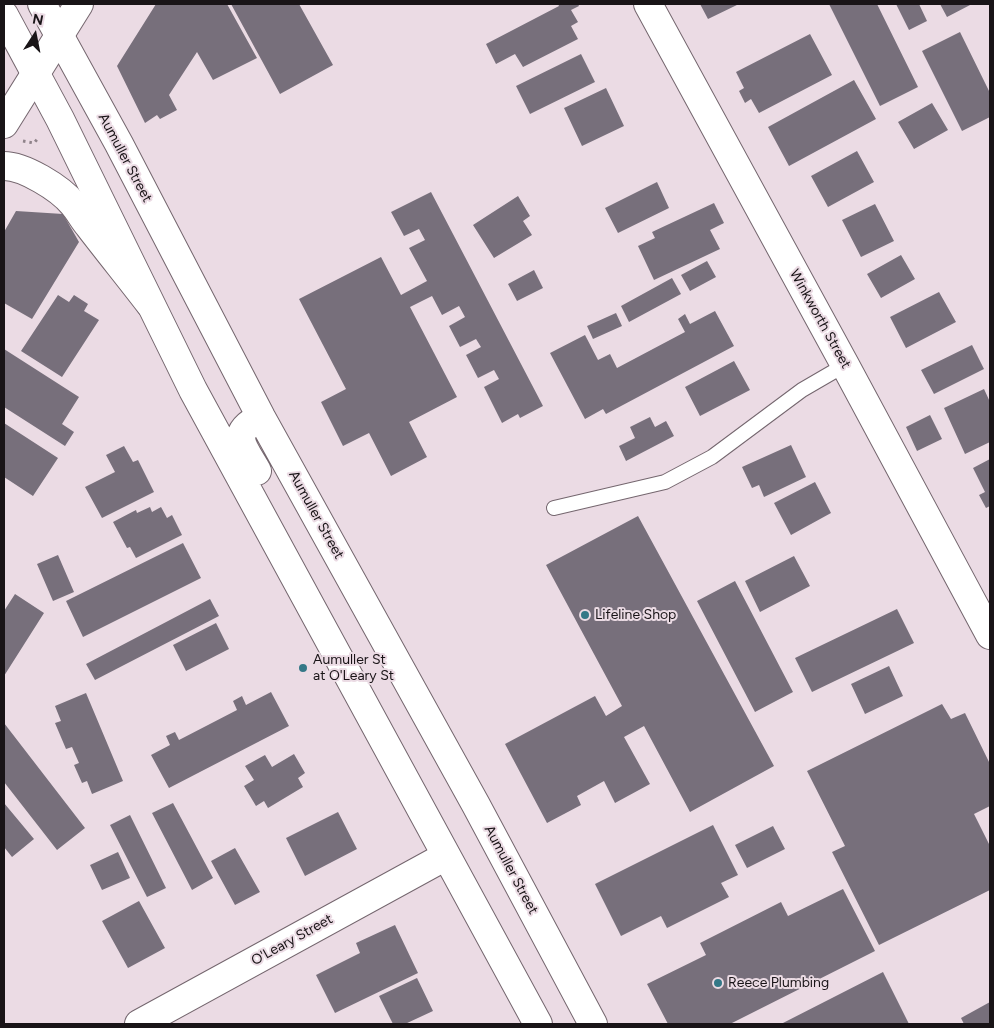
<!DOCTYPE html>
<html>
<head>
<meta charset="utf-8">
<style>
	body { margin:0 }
	#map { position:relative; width:994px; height:1028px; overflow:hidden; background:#ebdbe4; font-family:Figtree,sans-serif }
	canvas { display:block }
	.frame { position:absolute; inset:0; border:5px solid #191417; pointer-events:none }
	.north { position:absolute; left:10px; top:10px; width:50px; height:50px; -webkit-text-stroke:4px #ebdbe4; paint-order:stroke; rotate:11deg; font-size:14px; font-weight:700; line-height:20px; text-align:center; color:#191417 }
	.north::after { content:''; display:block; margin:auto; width:18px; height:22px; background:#191417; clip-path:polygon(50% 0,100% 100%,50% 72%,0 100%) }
</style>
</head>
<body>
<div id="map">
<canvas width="994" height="1028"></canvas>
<div class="frame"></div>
<div class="north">N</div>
</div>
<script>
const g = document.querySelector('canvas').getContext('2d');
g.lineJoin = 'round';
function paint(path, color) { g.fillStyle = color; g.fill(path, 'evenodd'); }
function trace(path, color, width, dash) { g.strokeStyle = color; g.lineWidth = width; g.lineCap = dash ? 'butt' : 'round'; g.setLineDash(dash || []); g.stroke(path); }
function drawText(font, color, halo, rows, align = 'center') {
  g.font = font + ' Figtree,sans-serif'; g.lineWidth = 4; g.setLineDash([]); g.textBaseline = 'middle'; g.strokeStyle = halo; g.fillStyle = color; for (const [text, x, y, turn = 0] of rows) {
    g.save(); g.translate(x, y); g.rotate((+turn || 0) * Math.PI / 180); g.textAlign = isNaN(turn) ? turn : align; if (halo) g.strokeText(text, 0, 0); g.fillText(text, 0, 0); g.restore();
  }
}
paint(new Path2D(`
	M 156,4 L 227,4 L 257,58 L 213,80 L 197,52 L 169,95 L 177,110 L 160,119 L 157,115 L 145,123 L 117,66 Z
	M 231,4 L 299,4 L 333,65 L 280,94 Z
	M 558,4 L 578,4 L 579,6 L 571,10 L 578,22 L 571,26 L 578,39 L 523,67 L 515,54 L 496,64 L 486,44 L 559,6 Z
	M 700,4 L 739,4 L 708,19 Z
	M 829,4 L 877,4 L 918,87 L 880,106 Z
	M 896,4 L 919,4 L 927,21 L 909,30 Z
	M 940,4 L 972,4 L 947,17 Z
	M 960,32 L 990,93 L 990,117 L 962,131 L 922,51 Z
	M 810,34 L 832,75 L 759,113 L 751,99 L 745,103 L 739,91 L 744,88 L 736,72 Z
	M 581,54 L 595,82 L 530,114 L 516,86 Z
	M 854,80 L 876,119 L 789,166 L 768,127 Z
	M 606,88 L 624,126 L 582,146 L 564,108 Z
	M 932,103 L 948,130 L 914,149 L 898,122 Z
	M 857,151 L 874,182 L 828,207 L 811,176 Z
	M 657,182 L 669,208 L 618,233 L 605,208 Z
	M 431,192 L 543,406 L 520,418 L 518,414 L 502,423 L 484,387 L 499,379 L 494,370 L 478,378 L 466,355 L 481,347 L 476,339 L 460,347 L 449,326 L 465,317 L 459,306 L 442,315 L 432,296 L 410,307 L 457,397 L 409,422 L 427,457 L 391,476 L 369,433 L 343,446 L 321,402 L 346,389 L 299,299 L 381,257 L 401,295 L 427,281 L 409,248 L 425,240 L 419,229 L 404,236 L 391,212 Z
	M 518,196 L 530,216 L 523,221 L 532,235 L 494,258 L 473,225 Z
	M 714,203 L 724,223 L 710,230 L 720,249 L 654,280 L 638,246 L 655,238 L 652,232 Z
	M 875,204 L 894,241 L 861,257 L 842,220 Z
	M 16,211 L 63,214 L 79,242 L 32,319 L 4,303 L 4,232 Z
	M 901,255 L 915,279 L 881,298 L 867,274 Z
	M 707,261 L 716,277 L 690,291 L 681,275 Z
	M 534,270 L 543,288 L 517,301 L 508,284 Z
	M 672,278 L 681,294 L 629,322 L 621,306 Z
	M 939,292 L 956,322 L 906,348 L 890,317 Z
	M 58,295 L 69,302 L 74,295 L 88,304 L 84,311 L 99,320 L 62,377 L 21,351 Z
	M 715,311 L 734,346 L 606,414 L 603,409 L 585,419 L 550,353 L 585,335 L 598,360 L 610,354 L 617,368 L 685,332 L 678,319 L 685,314 L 690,324 Z
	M 616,313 L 622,326 L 593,339 L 587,326 Z
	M 972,345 L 984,369 L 934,394 L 921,370 Z
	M 4,349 L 79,397 L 62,424 L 74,432 L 65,446 L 4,407 Z
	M 734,361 L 750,390 L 700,416 L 685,387 Z
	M 984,389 L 990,402 L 990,442 L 965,454 L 944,408 Z
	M 930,415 L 942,439 L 917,451 L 906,427 Z
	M 650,417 L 655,427 L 666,421 L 674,436 L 626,461 L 619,446 L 635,438 L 630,427 Z
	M 4,423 L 58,458 L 33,496 L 4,477 Z
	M 791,445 L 806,477 L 764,497 L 759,485 L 752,488 L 742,467 Z
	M 124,446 L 133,462 L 138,460 L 154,492 L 102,518 L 85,487 L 115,472 L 106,455 Z
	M 990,459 L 990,506 L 986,508 L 979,495 L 985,492 L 973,468 Z
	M 815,482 L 831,513 L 791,535 L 774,503 Z
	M 150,507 L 152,512 L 161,507 L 167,518 L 172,515 L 182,535 L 136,558 L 130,547 L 127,548 L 113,522 L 136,510 L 137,513 Z
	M 638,516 L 774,766 L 690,812 L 644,726 L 624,737 L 650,784 L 615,803 L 604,781 L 577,796 L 581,805 L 547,823 L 505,744 L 595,696 L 606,716 L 622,706 L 546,565 Z
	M 183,543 L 201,578 L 83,637 L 66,601 Z
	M 58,555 L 74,592 L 53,601 L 37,564 Z
	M 794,556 L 810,586 L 760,612 L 745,581 Z
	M 735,581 L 793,692 L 755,712 L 697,601 Z
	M 15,594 L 44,613 L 4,676 L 4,611 Z
	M 210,599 L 219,616 L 95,680 L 86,664 Z
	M 897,609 L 914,643 L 812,692 L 795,658 Z
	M 216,623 L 229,649 L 186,671 L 173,645 Z
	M 889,666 L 903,696 L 865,714 L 851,684 Z
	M 271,692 L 289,726 L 169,788 L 151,755 L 170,745 L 166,736 L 175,732 L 179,740 L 237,710 L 233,701 L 242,696 L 246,705 Z
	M 86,693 L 123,781 L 92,794 L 87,781 L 82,783 L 74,765 L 79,763 L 72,747 L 66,749 L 55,723 L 61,721 L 55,706 Z
	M 942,704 L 951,719 L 965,713 L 990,764 L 990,806 L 974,814 L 990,846 L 990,890 L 879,945 L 832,852 L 845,846 L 807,771 Z
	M 4,723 L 85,828 L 57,850 L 4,782 Z
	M 294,754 L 305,773 L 298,778 L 303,787 L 268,808 L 264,801 L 256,806 L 244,786 L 254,780 L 245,766 L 265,755 L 272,767 Z
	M 4,803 L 34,839 L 12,857 L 4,847 Z
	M 173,803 L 213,878 L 192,890 L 152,813 Z
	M 338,812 L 357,849 L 305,876 L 286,838 Z
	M 130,815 L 166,888 L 147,897 L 110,825 Z
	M 713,825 L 738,875 L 721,883 L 729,897 L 667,928 L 661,916 L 621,936 L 595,884 Z
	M 773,826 L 785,849 L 747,868 L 735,845 Z
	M 235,848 L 260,892 L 235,905 L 211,861 Z
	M 118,852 L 130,878 L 102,890 L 90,865 Z
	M 843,889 L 875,951 L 730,1024 L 668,1024 L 647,984 L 706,955 L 700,943 L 781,902 L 788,916 Z
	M 139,901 L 165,948 L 128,968 L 102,921 Z
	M 395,925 L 418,973 L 335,1013 L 316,975 L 360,953 L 356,943 Z
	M 883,972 L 909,1024 L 781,1024 Z
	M 417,978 L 433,1011 L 405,1024 L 393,1024 L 379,996 Z
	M 990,1002 L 990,1024 L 964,1024 L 961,1018 Z`), '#776f7b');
const lane = new Path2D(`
	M 554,508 L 665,482 L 712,457 L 802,390 L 845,365`);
const street = new Path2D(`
	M 648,4 L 845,365 L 990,635
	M 139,1024 L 446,856`);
const secondary = new Path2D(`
	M 42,4 L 119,144 L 261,417 L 476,805 L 593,1024
	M 4,15 L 60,119 L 193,390 L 538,1024
	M 257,471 C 243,446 228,433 261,417`);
const primary = new Path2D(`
	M 4,124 L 79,4
	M 4,166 C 24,166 60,188 73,204 C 79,211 83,219 89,226 C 109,252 130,278 150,304`);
trace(lane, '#74666e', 16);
trace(street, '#74666e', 30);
trace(secondary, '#74666e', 30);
trace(primary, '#74666e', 30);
trace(new Path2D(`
	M 23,141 L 34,143 L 39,137`), '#8f838a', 3, [2.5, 4]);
trace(lane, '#fff', 14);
trace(street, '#fff', 28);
trace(secondary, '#fff', 28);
trace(primary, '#fff', 28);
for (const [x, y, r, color] of [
	[585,615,5,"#347887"],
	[303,668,5,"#347887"],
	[718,983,5,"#347887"]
]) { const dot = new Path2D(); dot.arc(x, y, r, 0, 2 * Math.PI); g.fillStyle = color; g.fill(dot); trace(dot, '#ebdbe4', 2); }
drawText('14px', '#191417', '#ebdbe4', [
	["Aumuller Street",125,158,62],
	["Winkworth Street",820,319,61],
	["Aumuller Street",316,515,61],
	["Aumuller Street",511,870,62],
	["O'Leary Street",292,940,-29]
]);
drawText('14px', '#191417', '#ebdbe4', [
	["Lifeline Shop",595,615],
	["Aumuller St",313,660],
	["at O'Leary St",313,676],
	["Reece Plumbing",728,983]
], 'left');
</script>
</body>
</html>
